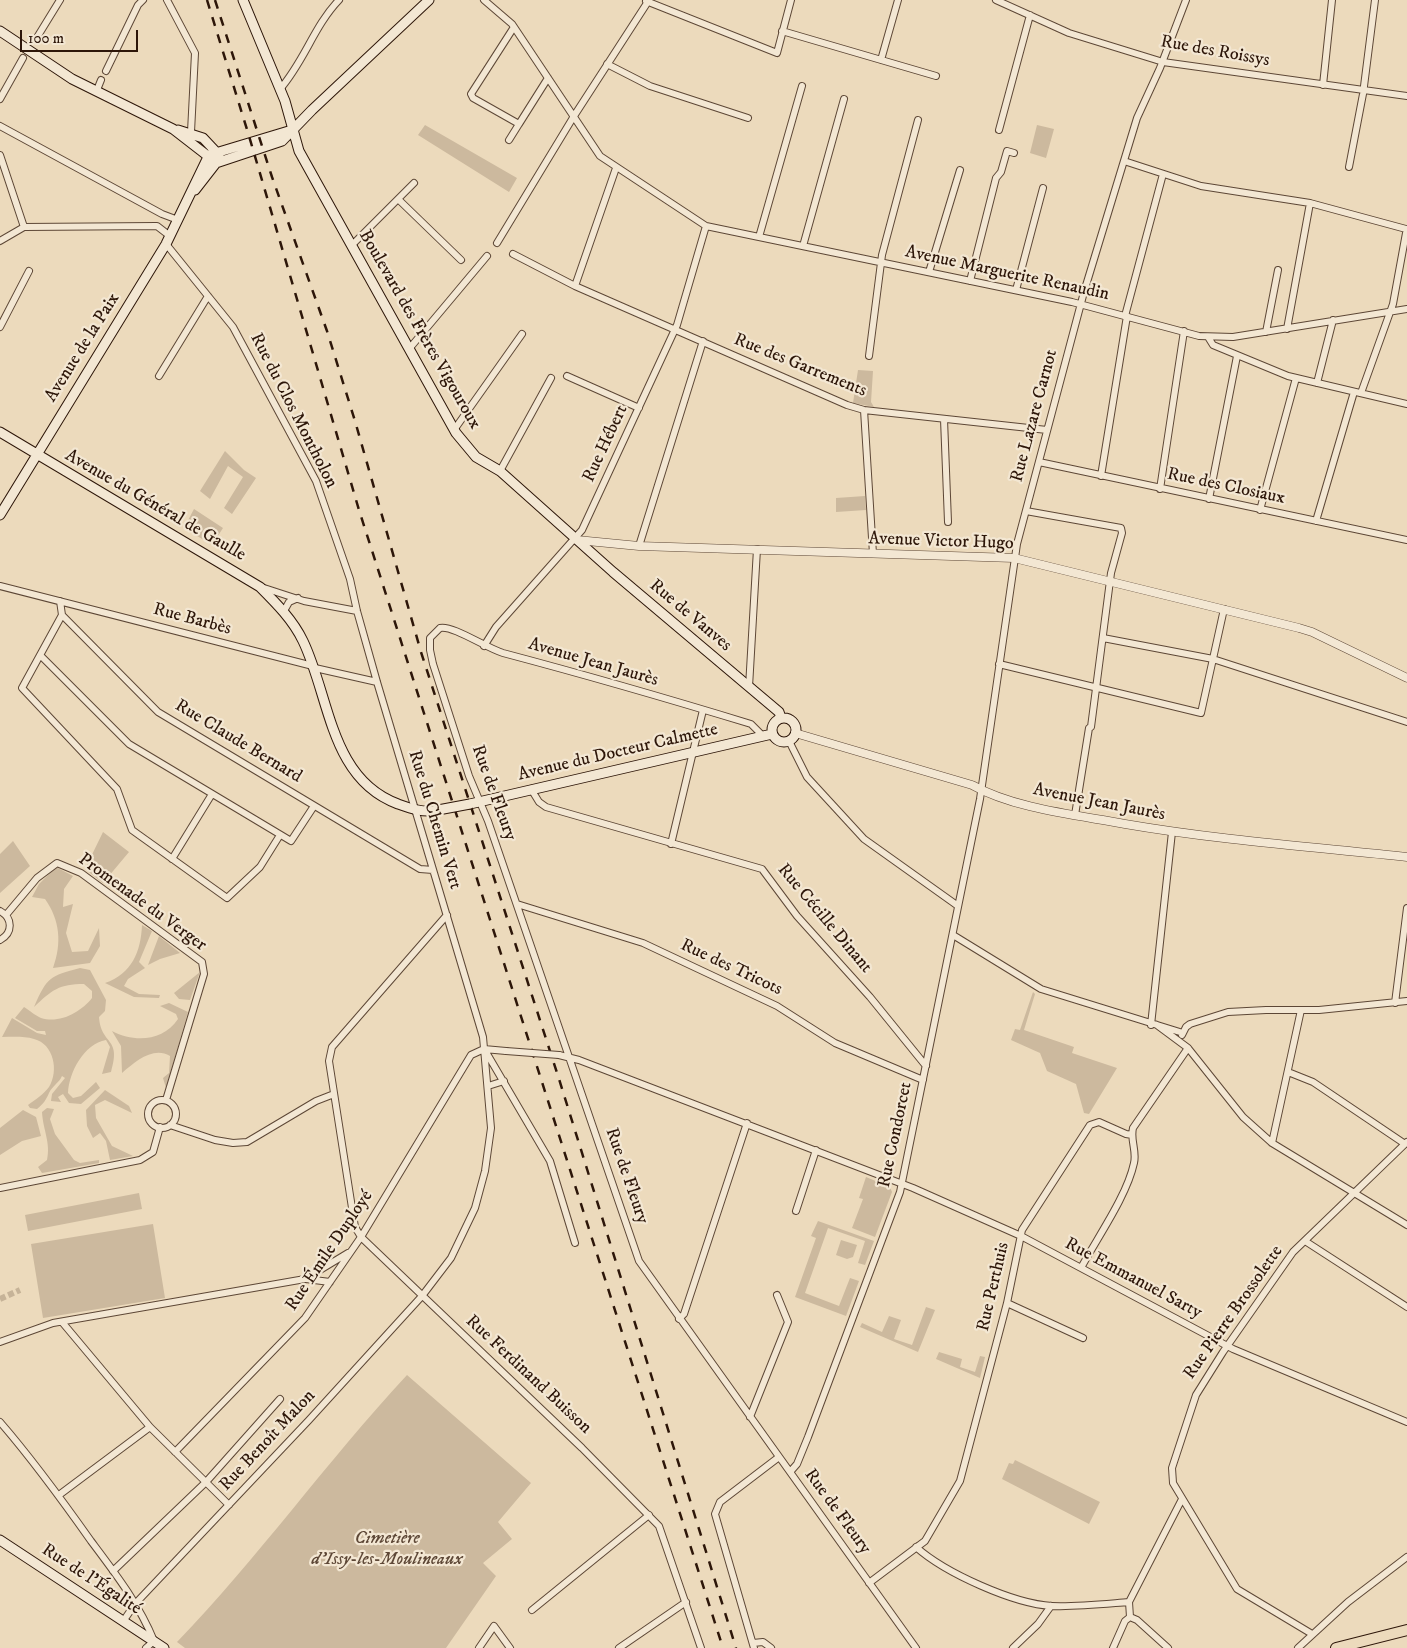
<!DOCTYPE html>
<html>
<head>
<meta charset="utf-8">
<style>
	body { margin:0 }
	#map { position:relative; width:1407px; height:1648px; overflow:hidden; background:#ecdabc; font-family:"IM FELL DW Pica",serif }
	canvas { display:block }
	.scale { position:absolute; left:20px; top:30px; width:118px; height:22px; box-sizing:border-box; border:2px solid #2d1609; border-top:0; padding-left:6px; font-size:15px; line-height:18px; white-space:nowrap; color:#2d1609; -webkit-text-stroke:4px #f3e7d3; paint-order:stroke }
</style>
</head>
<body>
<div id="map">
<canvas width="1407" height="1648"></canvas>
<div class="scale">100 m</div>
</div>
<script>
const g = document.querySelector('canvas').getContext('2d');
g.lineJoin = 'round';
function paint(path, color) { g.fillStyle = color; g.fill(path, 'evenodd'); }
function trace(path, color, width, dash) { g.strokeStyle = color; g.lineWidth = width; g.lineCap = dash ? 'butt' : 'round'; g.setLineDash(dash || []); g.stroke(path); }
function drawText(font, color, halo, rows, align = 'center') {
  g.font = font + ' "IM FELL DW Pica",serif'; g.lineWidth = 4.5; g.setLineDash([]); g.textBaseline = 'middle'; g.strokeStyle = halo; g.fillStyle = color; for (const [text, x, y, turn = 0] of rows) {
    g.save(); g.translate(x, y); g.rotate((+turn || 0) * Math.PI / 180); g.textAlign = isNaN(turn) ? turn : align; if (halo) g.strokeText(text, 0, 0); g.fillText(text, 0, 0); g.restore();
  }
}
paint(new Path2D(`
	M 425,125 L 517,178 L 509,192 L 418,135 Z
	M 1037,125 L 1054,129 L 1046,158 L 1030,153 Z
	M 858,370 L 873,371 L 871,402 L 874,407 L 853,403 Z
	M 225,451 L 244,470 L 256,478 L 232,514 L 224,508 L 243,477 L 228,466 L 210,499 L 200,491 Z
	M 865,496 L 866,510 L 836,512 L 836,498 Z
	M 194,509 L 223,528 L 212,545 L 184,528 Z
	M 103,832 L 129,852 L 103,883 L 85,869 Z
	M 13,841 L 30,866 L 0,893 L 0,854 Z
	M 56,867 L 73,876 L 64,889 L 63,907 L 73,904 L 66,933 L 72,952 L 88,951 L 99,928 L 100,946 L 90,963 L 53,968 C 62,943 60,920 45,899 L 32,897 L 39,884 Z
	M 142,925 L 152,931 L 139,962 L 145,968 L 128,979 L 124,986 L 139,994 L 160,995 L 159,998 L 134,997 L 105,983 C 132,974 141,951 142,925 Z
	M 159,936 L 180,953 L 160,959 L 148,965 Z
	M 80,968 L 90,970 L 106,1000 L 105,1011 L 99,1017 C 101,1046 122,1036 111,1072 L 102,1074 L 110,1047 L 106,1040 C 84,1044 69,1072 68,1093 L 73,1098 L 81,1096 L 96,1082 L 100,1088 L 81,1104 L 69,1103 L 63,1094 L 58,1097 L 61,1102 L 51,1101 L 52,1094 L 65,1078 L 62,1076 C 59,1083 52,1086 49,1093 C 46,1100 44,1103 37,1109 L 30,1108 L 28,1105 C 35,1100 44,1094 49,1087 C 59,1071 54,1044 34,1039 C 24,1036 13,1037 2,1037 L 12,1018 L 37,1033 L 46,1035 L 45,1031 L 37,1031 L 15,1018 L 24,1007 C 29,1010 36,1016 41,1018 C 60,1024 81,1012 92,998 L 92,991 L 84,984 C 59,984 52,990 34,1007 C 47,977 50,976 80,968 Z
	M 200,972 L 190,1000 L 179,999 L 174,993 Z
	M 1033,992 L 1035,994 L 1024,1030 L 1074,1047 L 1072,1053 L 1117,1068 L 1089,1114 L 1084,1113 L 1076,1084 L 1047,1071 L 1040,1053 L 1011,1040 L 1015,1029 L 1020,1030 Z
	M 169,1003 L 188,1012 L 166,1088 L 163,1078 L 169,1073 L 170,1056 C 153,1046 135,1062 122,1073 L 121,1046 L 112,1031 C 135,1043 163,1041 178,1019 L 176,1014 L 160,1006 Z
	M 105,1090 L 129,1106 L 132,1113 L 105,1100 L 95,1105 L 96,1118 L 112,1146 L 133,1156 L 110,1160 L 106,1141 L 100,1133 L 93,1138 L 87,1126 L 86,1110 Z
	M 47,1108 L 54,1109 L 50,1119 L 55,1134 L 74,1160 L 80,1163 L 99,1160 L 99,1163 L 42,1173 L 38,1167 L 47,1160 C 51,1143 43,1130 42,1112 Z
	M 23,1110 L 36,1117 L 41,1136 L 22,1141 L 0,1155 L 0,1128 Z
	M 866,1177 L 890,1187 L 892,1192 L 875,1237 L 852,1228 L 863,1199 L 859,1198 Z
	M 139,1193 L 142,1209 L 28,1231 L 25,1215 Z
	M 818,1221 L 874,1241 L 865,1265 L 858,1263 L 865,1241 L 828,1228 L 805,1293 L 839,1306 L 850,1278 L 859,1281 L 846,1316 L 795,1297 L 816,1238 L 811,1236 Z
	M 153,1224 L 165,1298 L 43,1318 L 31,1244 Z
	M 841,1240 L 857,1245 L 853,1257 L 847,1259 L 836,1255 Z
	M 926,1307 L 935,1310 L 918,1352 L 860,1327 L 862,1323 L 882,1332 L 889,1316 L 901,1320 L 894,1339 L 912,1345 Z
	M 939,1352 L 962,1359 L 960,1367 L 975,1372 L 980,1356 L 985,1357 L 980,1378 L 936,1359 Z
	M 407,1375 L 531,1483 L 498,1522 L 512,1539 L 483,1563 L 496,1576 L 446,1648 L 185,1648 L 177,1642 C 259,1557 327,1461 407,1375 Z
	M 1015,1460 L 1100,1502 L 1089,1524 L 1002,1479 L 1009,1463 L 1013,1464 Z`), '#ccb99e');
trace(new Path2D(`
	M 0,1299 L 20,1290`), '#c6b398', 6, [6, 3]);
const minor = new Path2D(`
	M 167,0 L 195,53 L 191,132
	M 484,0 L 512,24 L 600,156 L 706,226 L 1072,302 L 1199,336 L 1233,337 L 1407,309
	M 996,0 L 1069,33 L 1163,62 L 1407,96
	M 646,1 L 777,53 L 791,0
	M 514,27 L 471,94 L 473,98 L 519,124 L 548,78
	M 782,31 L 936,76
	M 36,39 L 60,0
	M 881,60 L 898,0
	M 607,64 L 650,86 L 748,118
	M 106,71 L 138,5 L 143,0
	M 1323,85 L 1332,0
	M 280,89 C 304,62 314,26 339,0
	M 97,90 L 101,80
	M 0,99 L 23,58
	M 0,126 L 162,214 L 178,220
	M 999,130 L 1030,15
	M 509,140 L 519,124
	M 0,155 L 24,227
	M 1124,161 L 1201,186 L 1310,203 L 1406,229
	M 1349,167 L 1363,94 L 1375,0
	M 398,199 L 461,260
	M 759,237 L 802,86
	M 0,241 L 24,227 L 157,226 L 170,236
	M 497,243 L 574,116 L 649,0
	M 352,245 L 414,183
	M 803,246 L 844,99
	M 513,254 L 575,286 L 847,405 L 864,410 L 1047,430
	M 929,272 L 960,170
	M 970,281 L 996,178 L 1001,172 L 1007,151 L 1014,153
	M 575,286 L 616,168
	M 1016,290 L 1043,188
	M 1125,316 L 1163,174
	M 0,327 L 29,271
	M 1287,329 L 1310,203
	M 1266,332 L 1278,270
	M 1208,337 L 1213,345 L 1288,376 L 1407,404
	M 409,349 L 487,256
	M 869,356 L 882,255 L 918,120
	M 159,376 L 208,296
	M 567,376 L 639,408
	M 1317,383 L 1333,320
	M 1361,393 L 1393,304 L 1406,233
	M 864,410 L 873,554
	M 944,419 L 948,522
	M 454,430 L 522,334
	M 1039,462 L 1407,540
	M 500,471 L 551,378
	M 1101,476 L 1127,316
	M 1160,489 L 1184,331
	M 1209,499 L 1237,356
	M 1260,510 L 1296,378
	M 1026,511 L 1121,528 L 1122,533 L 1111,573 L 1091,727 L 1089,728 L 1075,815
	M 1316,521 L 1354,392
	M 639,546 L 703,341
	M 0,586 L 309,665 L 315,668 L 377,682
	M 261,587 L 304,601 L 357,611
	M 60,601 L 62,615 L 158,712 L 420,869 L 433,870
	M 284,611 L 289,602 L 298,598
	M 62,615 L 22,688 L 117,789 L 132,830 L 227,898 L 260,867 L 280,835
	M 1103,638 L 1213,659 L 1407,722
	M 484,646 L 496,627 L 582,530 L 677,325 L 706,226
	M 40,655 L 129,744 L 291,841 L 314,806
	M 999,664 L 1201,713 L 1224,609
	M 749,687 L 757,549
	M 763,736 L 751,724 C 669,699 586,675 503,653 C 486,648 453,625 440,628 L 430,638 L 430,650 L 433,664 L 469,776 L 488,821 L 639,1261 L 916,1648
	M 789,741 L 807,777 L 864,839 L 958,906
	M 531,789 L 539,802 L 546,807 L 762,869 L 797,916 L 870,997 L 926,1066
	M 671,844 L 703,710
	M 172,859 L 212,794
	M 517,904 L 643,943 L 777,1006 L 835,1043 L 923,1080
	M 0,911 C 13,918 13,933 0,940
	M 6,915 L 37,878 L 57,863 L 81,873 L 202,962 L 204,974 L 166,1100
	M 447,915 L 332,1047 L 329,1061 L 355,1227 L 361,1237 L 582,1448 L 659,1526 L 701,1648
	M 953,935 L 1041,989 L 1183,1033
	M 1395,1003 L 1407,908
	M 1151,1025 L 1172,832
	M 1157,1025 L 1188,1048 L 1243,1117 L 1272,1143 L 1407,1225
	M 1182,1035 L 1186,1027 L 1190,1024 L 1228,1012 L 1266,1010 L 1319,1010 L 1407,1001
	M 484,1049 L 506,1051
	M 486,1052 L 550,1161 L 575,1243
	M 559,1055 L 579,1060 L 913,1188 L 1021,1236 L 1233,1349 L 1407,1422
	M 1288,1072 L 1313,1082 L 1405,1144
	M 488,1086 L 504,1081
	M148 1114a14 14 0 1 1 28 0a14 14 0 1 1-28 0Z
	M 170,1125 L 215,1140 L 233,1143 L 247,1142 L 316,1101 L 334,1094
	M 1272,1143 L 1301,1010
	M 0,1188 L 140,1160 L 153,1152 L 160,1127
	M 796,1211 L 816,1150
	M 1305,1241 L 1407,1307
	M 1081,1268 C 1097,1238 1127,1196 1134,1163 C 1137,1151 1130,1140 1133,1128 L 1188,1048
	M 306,1279 L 330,1282
	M 1007,1303 L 1083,1338
	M 679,1319 L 684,1314 L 747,1123
	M 62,1322 L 150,1427 L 229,1505
	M 0,1342 L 53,1323 L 305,1279 L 348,1253
	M 750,1417 L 788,1322 L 777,1295
	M 0,1422 C 33,1460 62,1500 91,1541 C 115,1573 139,1604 154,1641 L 146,1648
	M 175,1452 L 305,1318 L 361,1237 L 471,1055 L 484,1049
	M 790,1472 L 797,1464 L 808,1437 L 900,1192 L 980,799 L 1017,544 L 1084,292 L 1137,118 L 1160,68 L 1186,0
	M 59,1495 L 150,1427
	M 916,1547 C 945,1573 1014,1604 1052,1606 C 1077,1607 1104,1604 1129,1602 L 1182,1499
	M 113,1571 L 206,1482 L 280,1399
	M 869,1583 L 925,1541 L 960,1481 L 1007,1303 L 1022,1230 L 1090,1125 L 1099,1122 L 1126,1134 L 1132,1135
	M 1129,1602 L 1130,1617 L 1137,1620 L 1168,1648
	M 532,1610 L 649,1515
	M 124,1620 L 135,1604 L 309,1420 L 422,1296 L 451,1258 L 475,1208 L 485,1171 L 491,1128 L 483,1037 L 377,682 L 357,611 L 350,579 L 316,481 L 233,327 L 166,244
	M 1312,1634 L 1237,1589 L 1173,1483 L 1172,1468 L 1196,1395 L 1223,1352 L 1293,1252 L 1407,1142
	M 753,1643 L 763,1642 L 771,1648
	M 479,1648 L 494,1626 L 510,1648
	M 619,1648 L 686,1602
	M 754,1648 L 715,1514 L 720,1502 L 779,1457
	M 1013,1648 L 1038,1624 L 1051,1606
	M 1113,1648 L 1125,1621 L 1130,1617
	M 1298,1648 L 1348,1602 L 1407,1557`);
const tertiary = new Path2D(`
	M 577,540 L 639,546 L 1014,558 L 1299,628 L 1312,632 L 1407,678
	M 795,733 L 972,785 C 1015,809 1077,815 1125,824 C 1218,840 1313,847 1407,857`);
const secondary = new Path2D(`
	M 243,0 L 285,101 L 299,151 L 456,433 L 476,457 L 500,471 L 613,572 L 779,712 L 781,718
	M 0,31 L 72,79 L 173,129 L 213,160
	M 178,130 L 203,138 L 219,155
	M 195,190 L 216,163 L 282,141 L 312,110 L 429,0
	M 0,432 L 260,587 C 276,603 293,620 303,641 C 330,697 330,779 398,804 C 412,809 423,813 438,810
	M 0,515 L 166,244 L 209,155 L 292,130
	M772 730a12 12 0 1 1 24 0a12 12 0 1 1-24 0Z
	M 470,804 L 772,734
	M 0,1540 L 164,1648`);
const primary = new Path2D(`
	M 1336,1648 L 1407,1630`);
trace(minor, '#5d4736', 8);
trace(tertiary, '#5d4736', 9);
trace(secondary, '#2d1609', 11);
trace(primary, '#2d1609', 12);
trace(minor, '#f3e7d3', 6);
trace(tertiary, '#f3e7d3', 8);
trace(secondary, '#f3e7d3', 9);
trace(primary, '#ecdabc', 10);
trace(new Path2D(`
	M 207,0 L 249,136 L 359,510 L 723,1648
	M 215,0 L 272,177 L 327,331 L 355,421 L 421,652 L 559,1079 L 736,1648`), '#2d1609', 2.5, [9, 9]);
const minorBridge = new Path2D(`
	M 506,1051 L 559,1055`);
const secondaryBridge = new Path2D(`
	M 438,810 L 470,804`);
trace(minorBridge, '#5d4736', 8, []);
trace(secondaryBridge, '#2d1609', 11, []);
trace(minorBridge, '#f3e7d3', 6);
trace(secondaryBridge, '#f3e7d3', 9);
drawText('18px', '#2d1609', '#f3e7d3', [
	["Rue des Roissys",1215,52,10],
	["Avenue Marguerite Renaudin",1007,274,12],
	["Boulevard des Frères Vigouroux",419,330,60],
	["Avenue de la Paix",83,348,-58],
	["Rue des Garrements",800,366,22],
	["Rue du Clos Montholon",293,411,63],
	["Rue Lazare Carnot",1035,416,-75],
	["Rue Hébert",606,444,-65],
	["Rue des Closiaux",1226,487,12],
	["Avenue du Général de Gaulle",155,506,30],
	["Avenue Victor Hugo",941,542,2],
	["Rue de Vanves",690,616,40],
	["Rue Barbès",192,620,15],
	["Avenue Jean Jaurès",593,663,16],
	["Rue Claude Bernard",238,742,31],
	["Avenue du Docteur Calmette",618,753,-13],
	["Rue de Fleury",493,793,70],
	["Avenue Jean Jaurès",1099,803,11],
	["Rue du Chemin Vert",434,820,73],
	["Promenade du Verger",142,903,36],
	["Rue Cécille Dinant",824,919,50],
	["Rue des Tricots",731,968,25],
	["Rue Condorcet",896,1135,-78],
	["Rue de Fleury",626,1176,71],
	["Rue Émile Duployé",330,1251,-56],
	["Rue Emmanuel Sarty",1133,1279,28],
	["Rue Perthuis",994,1287,-77],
	["Rue Pierre Brossolette",1234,1313,-55],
	["Rue Ferdinand Buisson",528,1375,43],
	["Rue Benoît Malon",268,1441,-47],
	["Rue de Fleury",837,1512,54],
	["Rue de l'Égalité",91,1580,33]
]);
drawText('italic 18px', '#5d4736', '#f3e7d3', [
	["Cimetière",387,1539],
	["d'Issy-les-Moulineaux",387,1560]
]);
</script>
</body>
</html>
